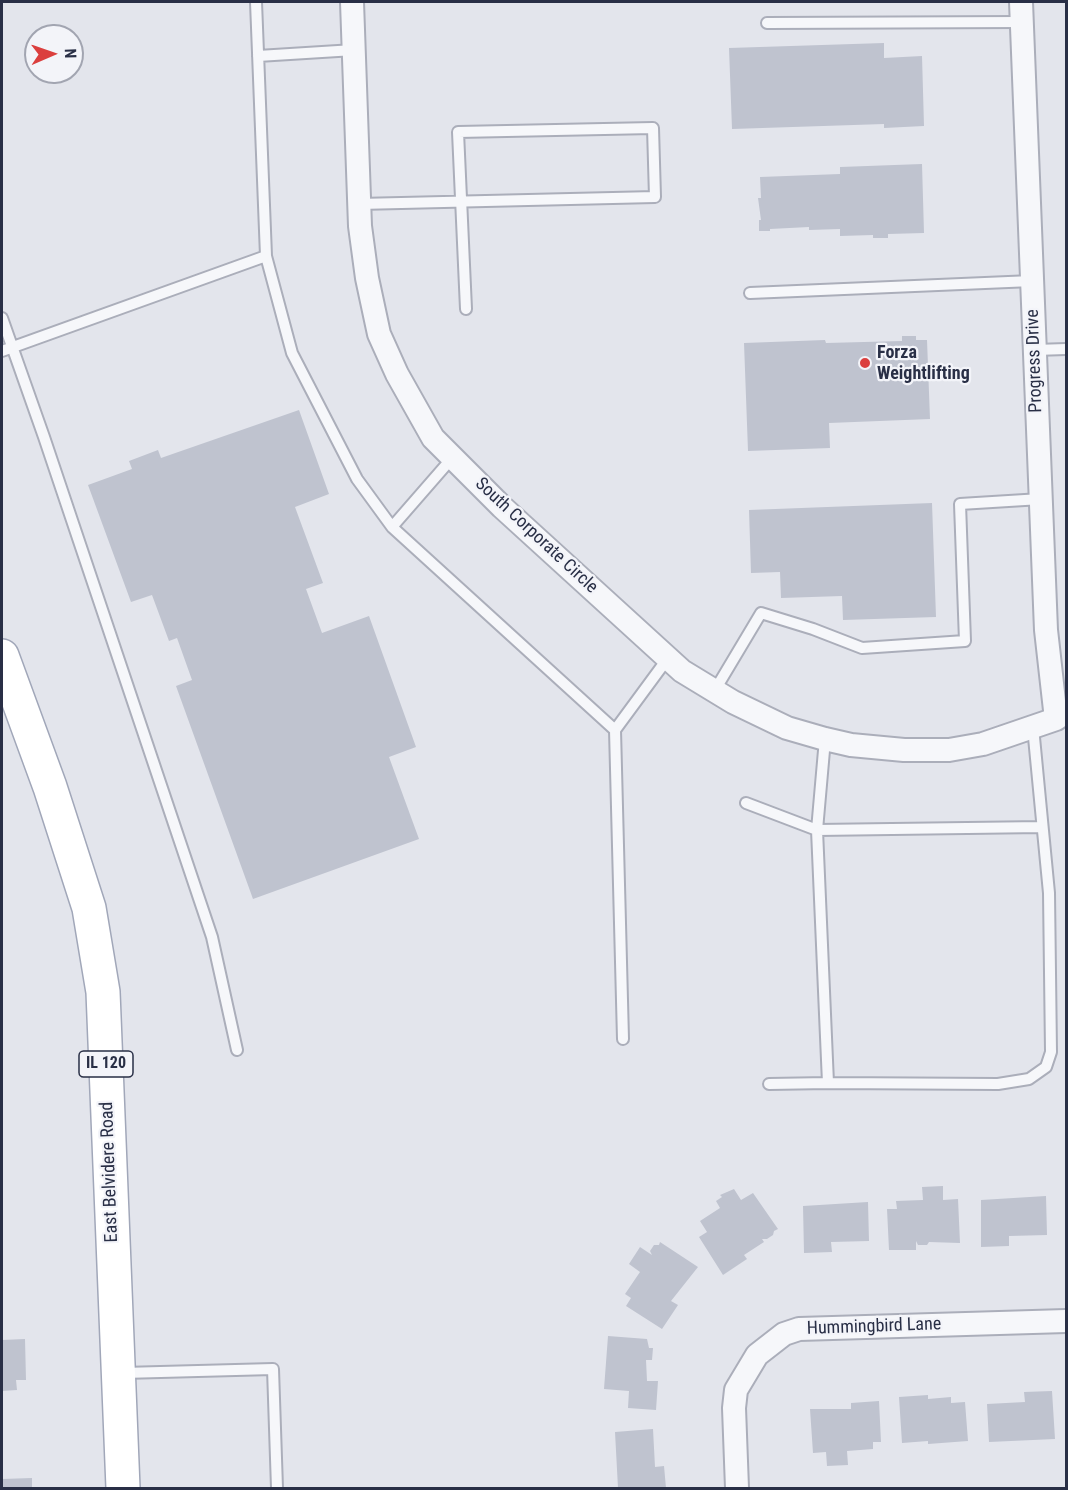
<!DOCTYPE html>
<html>
<head>
<meta charset="utf-8">
<style>
	body { margin:0 }
	#map { position:relative; width:1068px; height:1490px; overflow:hidden; background:#e3e5ec; font-family:"Roboto Condensed",sans-serif }
	canvas { display:block }
	.frame { position:absolute; inset:0; border:3px solid #292f46; pointer-events:none }
	.north { position:absolute; left:24px; top:24px; width:60px; height:60px; box-sizing:border-box; background:#f3f4f9; border:2px solid #a2a5b1; border-radius:50%; rotate:88deg; font-size:16px; font-weight:700; line-height:24px; text-align:center; color:#292f46 }
	.north::after { content:''; display:block; margin:auto; width:21px; height:27px; background:#db3f3e; clip-path:polygon(50% 0,100% 100%,50% 72%,0 100%) }
</style>
</head>
<body>
<div id="map">
<canvas width="1068" height="1490"></canvas>
<div class="frame"></div>
<div class="north">N</div>
</div>
<script>
const g = document.querySelector('canvas').getContext('2d');
g.lineJoin = 'round';
function paint(path, color) { g.fillStyle = color; g.fill(path, 'evenodd'); }
function trace(path, color, width, dash) { g.strokeStyle = color; g.lineWidth = width; g.lineCap = dash ? 'butt' : 'round'; g.setLineDash(dash || []); g.stroke(path); }
function drawText(font, color, halo, rows, align = 'center') {
  g.font = font + ' "Roboto Condensed",sans-serif'; g.lineWidth = 4.5; g.setLineDash([]); g.textBaseline = 'middle'; g.strokeStyle = halo; g.fillStyle = color; for (const [text, x, y, turn = 0] of rows) {
    g.save(); g.translate(x, y); g.rotate((+turn || 0) * Math.PI / 180); g.textAlign = isNaN(turn) ? turn : align; if (halo) g.strokeText(text, 0, 0); g.fillText(text, 0, 0); g.restore();
  }
}
paint(new Path2D(`
	M 884,43 L 884,58 L 922,56 L 924,126 L 884,128 L 884,124 L 732,129 L 729,48 Z
	M 922,164 L 924,233 L 888,234 L 888,238 L 873,238 L 873,235 L 840,236 L 840,229 L 809,230 L 809,227 L 770,229 L 770,231 L 759,231 L 759,220 L 761,220 L 758,198 L 761,198 L 760,177 L 840,174 L 840,167 Z
	M 902,336 L 916,336 L 916,340 L 927,340 L 930,419 L 829,423 L 830,448 L 748,451 L 744,343 L 825,340 L 826,343 L 902,341 Z
	M 299,410 L 329,494 L 295,507 L 323,583 L 306,589 L 322,633 L 369,616 L 416,747 L 389,757 L 419,839 L 253,899 L 176,686 L 192,680 L 177,638 L 169,641 L 152,595 L 131,602 L 88,485 L 132,469 L 129,461 L 158,450 L 161,458 Z
	M 932,503 L 936,617 L 843,620 L 842,596 L 781,598 L 780,572 L 751,573 L 749,510 Z
	M 943,1186 L 943,1200 L 958,1199 L 960,1243 L 929,1242 L 927,1245 L 918,1245 L 916,1241 L 916,1250 L 889,1250 L 887,1209 L 897,1209 L 896,1201 L 923,1200 L 922,1187 Z
	M 734,1189 L 741,1200 L 753,1193 L 778,1229 L 774,1231 L 773,1235 L 767,1239 L 762,1239 L 764,1242 L 744,1255 L 747,1259 L 723,1275 L 699,1237 L 707,1232 L 700,1221 L 720,1208 L 716,1201 L 722,1197 L 720,1195 Z
	M 1046,1196 L 1047,1235 L 1009,1236 L 1009,1246 L 981,1247 L 981,1200 Z
	M 868,1202 L 869,1241 L 831,1242 L 832,1252 L 804,1253 L 803,1206 Z
	M 660,1242 L 698,1267 L 671,1301 L 678,1305 L 662,1329 L 626,1306 L 631,1298 L 625,1294 L 640,1272 L 629,1264 L 640,1247 L 652,1255 L 650,1251 L 654,1245 L 659,1245 Z
	M 608,1336 L 647,1339 L 649,1348 L 653,1348 L 652,1360 L 646,1360 L 647,1381 L 658,1381 L 656,1410 L 628,1408 L 629,1391 L 604,1389 Z
	M 25,1339 L 26,1380 L 16,1380 L 17,1390 L 2,1391 L 2,1340 Z
	M 1052,1391 L 1055,1439 L 989,1442 L 987,1404 L 1025,1402 L 1024,1392 Z
	M 928,1395 L 928,1399 L 951,1397 L 951,1403 L 965,1402 L 968,1441 L 928,1444 L 928,1441 L 902,1443 L 899,1397 Z
	M 879,1401 L 881,1442 L 873,1442 L 873,1449 L 847,1451 L 848,1465 L 827,1466 L 826,1452 L 813,1453 L 810,1409 L 851,1409 L 851,1403 Z
	M 653,1429 L 655,1467 L 664,1466 L 666,1488 L 618,1488 L 615,1432 Z
	M 32,1478 L 32,1488 L 2,1488 L 2,1479 Z`), '#bfc3cf');
const service = new Path2D(`
	M 256,2 L 266,256 L 292,353 L 357,479 L 392,527 L 615,730
	M 767,23 L 1022,22
	M 258,56 L 354,50
	M 359,204 L 655,197 L 653,128 L 458,132 L 466,309
	M 750,293 L 1032,281
	M 2,318 L 44,437 L 212,937 L 237,1050
	M 1035,350 L 1066,349
	M 2,351 L 266,256
	M 392,527 L 453,457
	M 715,690 L 761,613 L 813,629 L 862,648 L 965,641 L 960,504 L 1041,499
	M 825,739 L 817,830 L 828,1083 L 998,1084 L 1029,1079 L 1046,1067 L 1051,1052 L 1049,893 L 1033,727
	M 746,803 L 817,830 L 1042,827
	M 623,1039 L 615,730 L 668,658
	M 769,1084 L 828,1083
	M 123,1373 L 273,1369 L 277,1488`);
const minor = new Path2D(`
	M 352,2 L 360,226 L 367,278 L 379,334 L 397,374 L 433,438 L 502,507 L 682,671 L 733,702 L 787,728 L 825,739 L 851,745 L 904,750 L 949,750 L 983,744 L 1056,719 L 1066,712
	M 1021,2 L 1046,630 L 1056,719
	M 737,1488 L 734,1408 L 736,1390 L 757,1355 L 784,1334 L 799,1329 L 1066,1321`);
const primary = new Path2D(`
	M 2,656 L 50,787 L 89,908 L 103,992 L 123,1488`);
trace(service, '#abaeba', 14);
trace(minor, '#abaeba', 26);
trace(primary, '#a1a7b9', 36);
trace(service, '#f6f7fa', 10);
trace(minor, '#f6f7fa', 22);
trace(primary, '#fff', 33);
for (const [x, y, r, color] of [
	[865,363,6,"#db3f3e"]
]) { const dot = new Path2D(); dot.arc(x, y, r, 0, 2 * Math.PI); g.fillStyle = color; g.fill(dot); trace(dot, '#f3f4f9', 2); }
for (const [x, y, w] of [
	[106,1064,54]
]) { const box = new Path2D(); box.roundRect(x - w / 2, y - 13, w, 26, 4.5); g.fillStyle = '#f3f4f9'; g.fill(box); trace(box, '#292f46', 1.5); }
drawText('bold 16px', '#292f46', null, [
	["IL 120",106,1064]
]);
drawText('bold 18px', '#292f46', '#f3f4f9', [
	["Forza",877,353],
	["Weightlifting",877,374]
], 'left');
drawText('18px', '#292f46', '#f3f4f9', [
	["Progress Drive",1035,361,-92],
	["South Corporate Circle",536,536,43],
	["East Belvidere Road",110,1172,-92],
	["Hummingbird Lane",874,1327,-2]
]);
</script>
</body>
</html>
